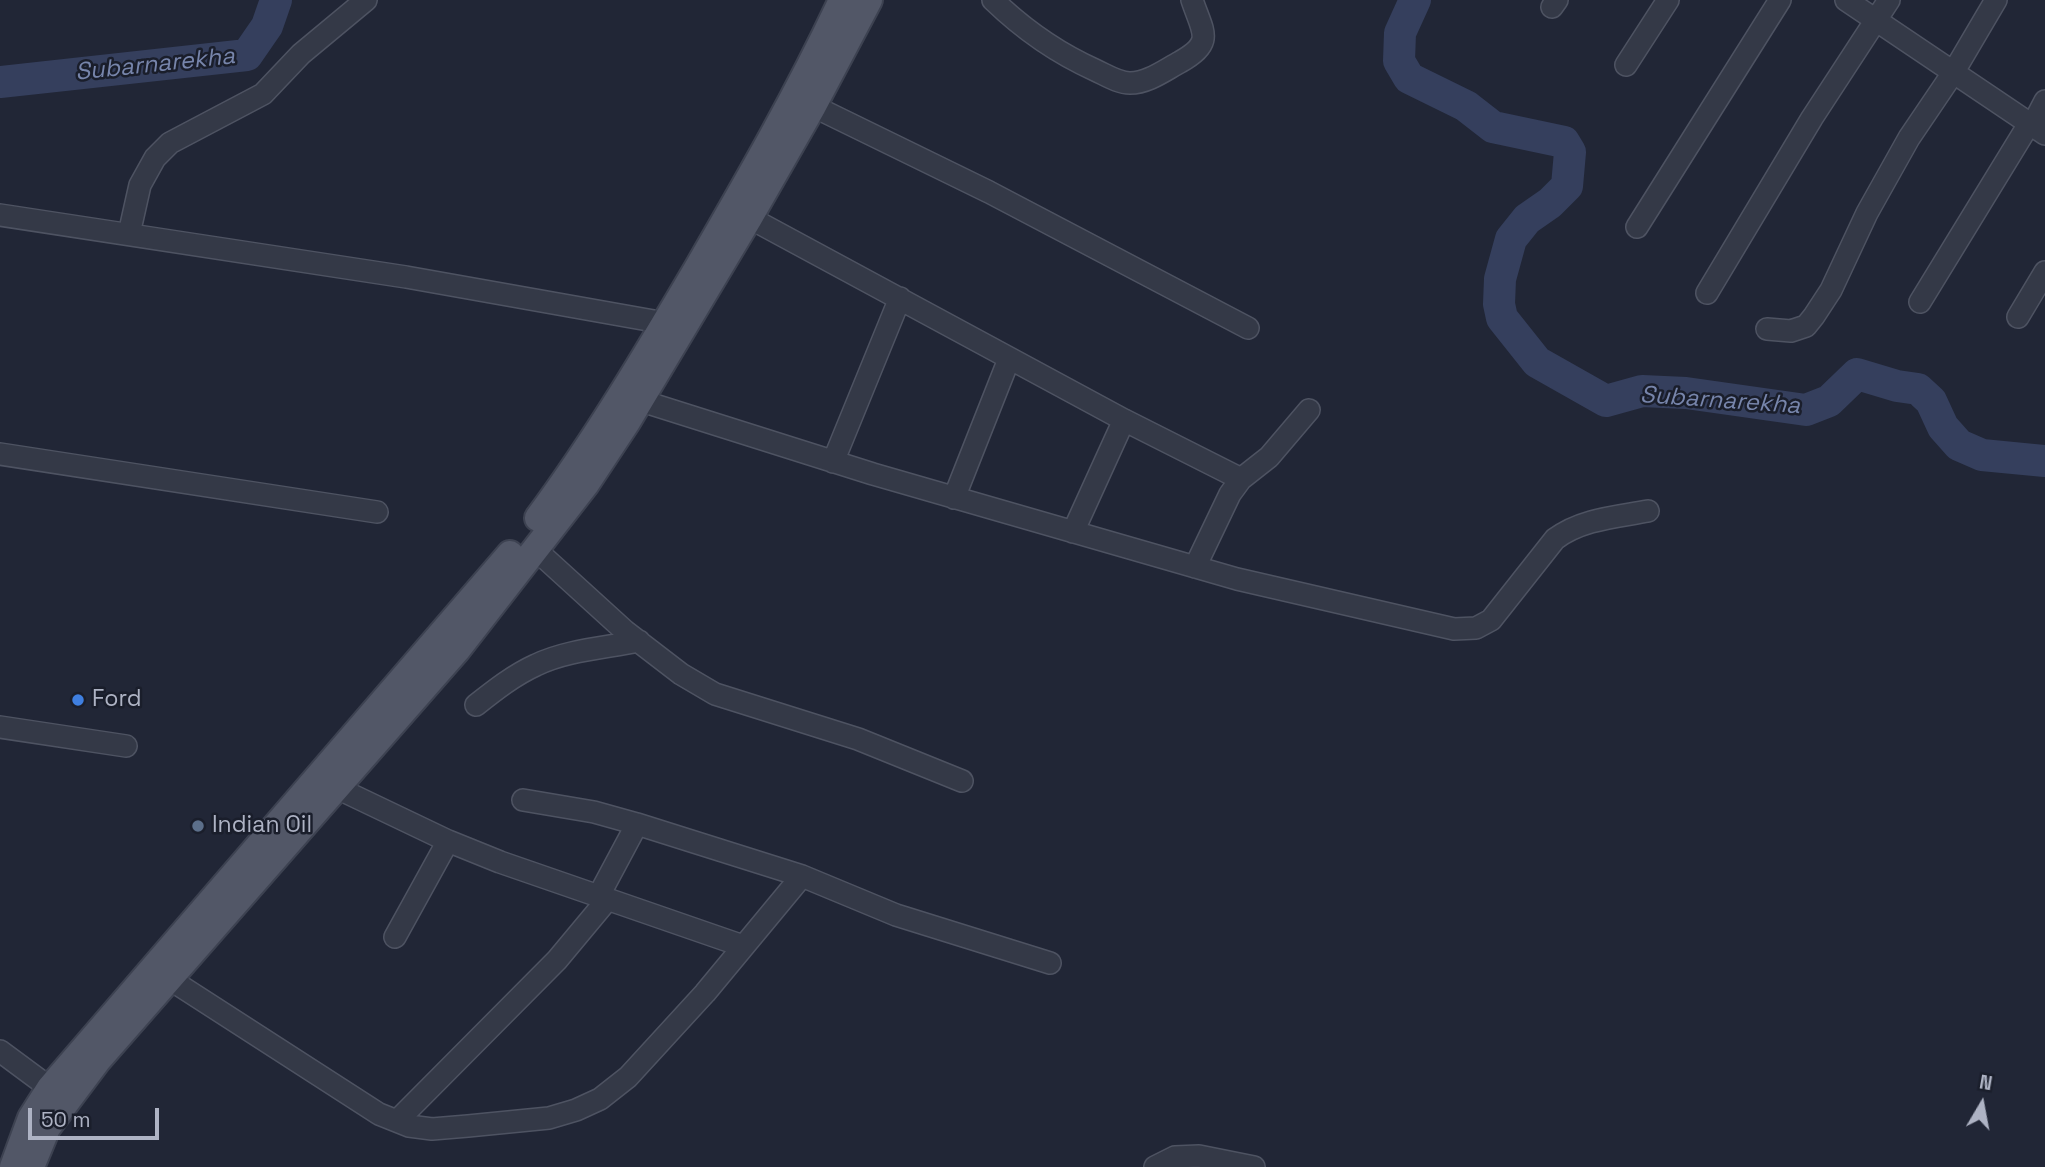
<!DOCTYPE html>
<html>
<head>
<meta charset="utf-8">
<style>
	body { margin:0 }
	#map { position:relative; width:2045px; height:1167px; overflow:hidden; background:#212636; font-family:"Space Grotesk",sans-serif }
	canvas { display:block }
	.north { position:absolute; left:1947px; top:1069px; width:70px; height:70px; -webkit-text-stroke:5px #1a1e2b; paint-order:stroke; rotate:10deg; font-size:19px; font-weight:700; line-height:28px; text-align:center; color:#aeb3c4 }
	.north::after { content:''; display:block; margin:auto; width:24px; height:32px; background:#aeb3c4; clip-path:polygon(50% 0,100% 100%,50% 72%,0 100%) }
	.scale { position:absolute; left:28px; top:1108px; width:131px; height:32px; box-sizing:border-box; border:4px solid #aeb3c4; border-top:0; padding-left:9px; font-size:21px; line-height:24px; white-space:nowrap; color:#aeb3c4; -webkit-text-stroke:5px #1a1e2b; paint-order:stroke }
</style>
</head>
<body>
<div id="map">
<canvas width="2045" height="1167"></canvas>
<div class="north">N</div>
<div class="scale">50 m</div>
</div>
<script>
const g = document.querySelector('canvas').getContext('2d');
g.lineJoin = 'round';
function trace(path, color, width, dash) { g.strokeStyle = color; g.lineWidth = width; g.lineCap = dash ? 'butt' : 'round'; g.setLineDash(dash || []); g.stroke(path); }
function drawText(font, color, halo, rows, align = 'center') {
  g.font = font + ' "Space Grotesk",sans-serif'; g.lineWidth = 5; g.setLineDash([]); g.textBaseline = 'middle'; g.strokeStyle = halo; g.fillStyle = color; for (const [text, x, y, turn = 0] of rows) {
    g.save(); g.translate(x, y); g.rotate((+turn || 0) * Math.PI / 180); g.textAlign = isNaN(turn) ? turn : align; if (halo) g.strokeText(text, 0, 0); g.fillText(text, 0, 0); g.restore();
  }
}
trace(new Path2D(`
	M 1415,0 L 1400,33 L 1399,61 L 1409,78 L 1466,106 L 1493,127 L 1564,142 L 1570,152 L 1567,186 L 1550,203 L 1527,219 L 1511,239 L 1500,279 L 1499,304 L 1502,318 L 1537,362 L 1606,401 L 1642,391 L 1686,393 L 1806,410 L 1829,401 L 1857,374 L 1897,386 L 1918,389 L 1931,401 L 1943,427 L 1959,445 L 1982,455 L 2045,461
	M 0,82 L 247,55 L 267,26 L 276,0`), '#353f5d', 32);
const minor = new Path2D(`
	M 993,0 C 1024,30 1055,52 1095,70 C 1106,75 1118,83 1130,83 C 1148,83 1165,70 1180,62 C 1215,42 1203,33 1192,0
	M 1846,0 L 2045,134
	M 1552,7 L 1557,0
	M 1626,65 L 1668,0
	M 813,106 L 989,192 L 1248,328
	M 2032,126 L 2045,101
	M 737,211 L 1124,420 L 1241,479
	M 0,215 L 406,277 L 665,323
	M 1637,227 L 1780,0
	M 129,234 L 140,185 L 155,158 L 170,143 L 263,94 L 301,54 L 366,0
	M 1707,293 L 1812,118 L 1889,0
	M 1920,302 L 2029,124
	M 2018,317 L 2045,272
	M 1767,329 L 1791,331 L 1806,326 L 1814,316 L 1831,290 L 1867,213 L 1909,138 L 1953,73 L 1996,0
	M 626,396 L 873,474 L 1237,579 L 1454,629 L 1476,628 L 1491,620 L 1555,539 C 1582,519 1616,517 1648,511
	M 0,454 L 377,512
	M 833,462 L 900,298
	M 954,498 L 1009,359
	M 1073,532 L 1124,420
	M 536,550 L 625,631 L 681,674 L 715,694 L 858,739 L 962,781
	M 1195,567 L 1230,494 L 1241,479 L 1269,457 L 1309,410
	M 476,705 C 495,690 514,675 536,665 C 567,650 605,648 639,641
	M 0,727 L 126,746
	M 327,780 L 335,787 L 448,841 L 500,862 L 743,946
	M 523,800 L 594,812 L 637,824 L 802,876 L 896,915 L 1050,963
	M 598,897 L 637,824
	M 395,937 L 448,841
	M 168,978 L 379,1114 L 409,1126 L 432,1129 L 468,1126 L 549,1118 L 576,1110 L 600,1099 L 628,1077 L 705,993 L 802,876
	M 0,1051 L 50,1088
	M 397,1121 L 557,960 L 607,900
	M 1155,1167 L 1175,1157 L 1199,1156 L 1254,1167`);
const major = new Path2D(`
	M 538,518 C 597,438 648,352 698,267 C 749,179 799,92 842,0
	M 13,1167 L 31,1118 L 50,1088 L 510,554
	M 31,1167 L 47,1128 L 98,1060 L 457,650 L 586,484 L 627,422 L 749,218 L 813,106 L 869,0`);
trace(minor, '#4e5362', 24);
trace(major, '#3d4251', 30);
trace(minor, '#343947', 21);
trace(major, '#525767', 26);
for (const [x, y, r, color] of [
	[78,700,7,"#3f7fe0"],
	[198,826,7,"#5c6f8a"]
]) { const dot = new Path2D(); dot.arc(x, y, r, 0, 2 * Math.PI); g.fillStyle = color; g.fill(dot); trace(dot, '#1a1e2b', 2.5); }
drawText('23px', '#aeb3c4', '#1a1e2b', [
	["Ford",92,700],
	["Indian Oil",212,826]
], 'left');
drawText('italic 24px', '#7785ab', '#1a1e2b', [
	["Subarnarekha",155,65,-6],
	["Subarnarekha",1720,401,4]
]);
</script>
</body>
</html>
